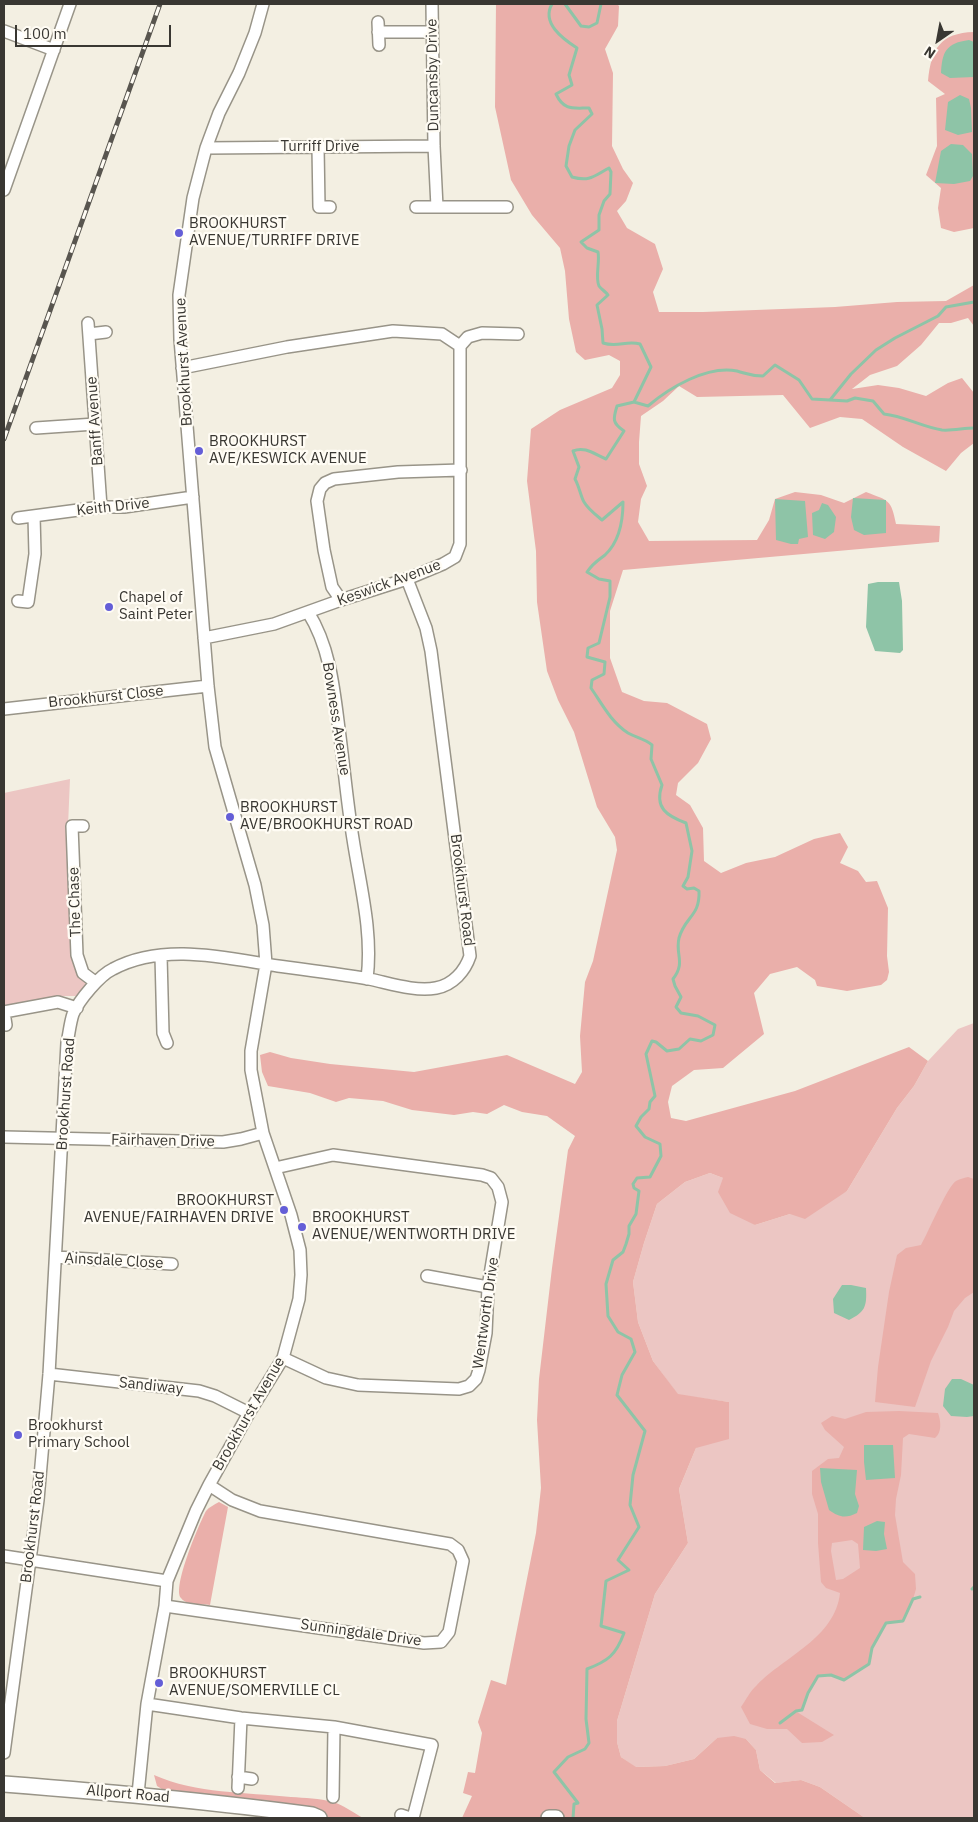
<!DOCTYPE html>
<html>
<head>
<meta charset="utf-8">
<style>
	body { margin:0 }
	#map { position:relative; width:978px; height:1822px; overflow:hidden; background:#f3efe2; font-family:"IBM Plex Sans",sans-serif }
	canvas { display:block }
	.frame { position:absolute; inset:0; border:5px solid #393732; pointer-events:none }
	.north { position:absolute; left:913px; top:15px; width:50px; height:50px; -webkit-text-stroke:4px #fffcf4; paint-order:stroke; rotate:213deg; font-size:14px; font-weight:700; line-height:20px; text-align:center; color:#393732 }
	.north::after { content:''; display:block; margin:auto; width:18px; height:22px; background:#393732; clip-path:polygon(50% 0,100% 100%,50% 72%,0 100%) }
	.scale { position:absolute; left:15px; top:25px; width:156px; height:22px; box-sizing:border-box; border:2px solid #393732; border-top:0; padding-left:6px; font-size:15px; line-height:18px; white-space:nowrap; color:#393732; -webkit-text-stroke:4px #fffcf4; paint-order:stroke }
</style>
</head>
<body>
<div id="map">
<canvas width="978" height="1822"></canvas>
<div class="frame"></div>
<div class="north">N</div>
<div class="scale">100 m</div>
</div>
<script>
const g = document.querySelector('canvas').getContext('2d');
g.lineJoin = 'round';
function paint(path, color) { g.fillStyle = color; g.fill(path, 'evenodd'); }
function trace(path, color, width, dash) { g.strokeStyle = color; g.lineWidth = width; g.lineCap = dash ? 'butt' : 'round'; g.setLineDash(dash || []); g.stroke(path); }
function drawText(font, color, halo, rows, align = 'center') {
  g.font = font + ' "IBM Plex Sans",sans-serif'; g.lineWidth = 4.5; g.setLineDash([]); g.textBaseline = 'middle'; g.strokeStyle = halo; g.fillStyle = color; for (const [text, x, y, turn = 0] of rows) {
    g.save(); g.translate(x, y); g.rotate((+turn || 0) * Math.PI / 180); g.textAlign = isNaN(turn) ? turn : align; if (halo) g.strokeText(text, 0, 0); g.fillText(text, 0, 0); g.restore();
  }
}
paint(new Path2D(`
	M 70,779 L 68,826 L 77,970 L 86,983 L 78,996 L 55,996 L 4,1007 L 4,793 Z
	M 974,1023 L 974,1818 L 865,1818 L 820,1787 L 801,1780 L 776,1783 L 760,1770 L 756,1750 L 746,1739 L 717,1738 L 694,1759 L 665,1766 L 635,1767 L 621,1757 L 617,1742 L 617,1721 L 655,1594 L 688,1543 L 679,1489 L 696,1448 L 729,1402 L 678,1395 L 653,1361 L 638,1322 L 633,1282 L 644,1243 L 657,1204 L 685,1182 L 710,1173 L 723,1178 L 755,1225 L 790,1214 L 847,1191 L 897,1108 L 914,1086 L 928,1061 L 958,1029 Z`), '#ecc6c3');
paint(new Path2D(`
	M 496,4 L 617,4 L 619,6 L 618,26 L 605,49 L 613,73 L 612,146 L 623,169 L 633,183 L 626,201 L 617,211 L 627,228 L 655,244 L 663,269 L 653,292 L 659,312 L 703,312 L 835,307 L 897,302 L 946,301 L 974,285 L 974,326 L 968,318 L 951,323 L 939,323 L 921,345 L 897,366 L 870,375 L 852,389 L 878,385 L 899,388 L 926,396 L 948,383 L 962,378 L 974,393 L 974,443 L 961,453 L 946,471 L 903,447 L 862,419 L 840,417 L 810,428 L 783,395 L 697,397 L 679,386 L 663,401 L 641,416 L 639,442 L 639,464 L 647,486 L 641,499 L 638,522 L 649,541 L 757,540 L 769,520 L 775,499 L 795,492 L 821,495 L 844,503 L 866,492 C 889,501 891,499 896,524 L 940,526 L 939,542 L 623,570 L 610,611 L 610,658 L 622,692 L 644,701 L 667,703 L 707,724 L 711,739 L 698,763 L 678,783 L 676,795 L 690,805 L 703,828 L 704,861 L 721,873 L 746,863 L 775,857 L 814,839 L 840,833 L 848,847 L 840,863 L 858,871 L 866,882 L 877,881 L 888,908 L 887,956 L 889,972 L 887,980 L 881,985 L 847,991 L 817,986 L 815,980 L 797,967 L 770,974 L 754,993 L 764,1034 L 723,1068 L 694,1070 L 672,1086 L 668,1102 L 671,1118 L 686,1121 L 795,1091 L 909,1047 L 928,1061 L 914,1086 L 897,1108 L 847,1191 L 805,1219 L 790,1214 L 755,1225 L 730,1213 L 718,1192 L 723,1178 L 710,1173 L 685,1182 L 657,1204 L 644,1243 L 633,1282 L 638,1322 L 653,1361 L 678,1394 L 729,1402 L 729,1439 L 696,1448 L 679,1489 L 688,1543 L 655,1594 L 617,1721 L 617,1742 L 621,1757 L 636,1767 L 665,1766 L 694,1759 L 717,1738 L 734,1736 L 746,1739 L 756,1750 L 760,1770 L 775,1783 L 801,1780 L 820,1787 L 865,1818 L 462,1818 L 472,1796 L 463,1793 L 468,1772 L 475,1773 L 482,1733 L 478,1722 L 491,1680 L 506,1685 L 536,1533 L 541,1488 L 537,1420 L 539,1379 L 552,1268 L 568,1150 L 575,1136 L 547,1116 L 522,1112 L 504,1105 L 487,1114 L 473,1112 L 454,1115 L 412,1110 L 383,1101 L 349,1098 L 336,1102 L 310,1093 L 268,1086 L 262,1072 L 260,1055 L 270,1052 L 291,1058 L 330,1064 L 414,1072 L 507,1055 L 575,1084 L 582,1072 L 580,1036 L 585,982 L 593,961 L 617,850 L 615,837 L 597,807 L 574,732 L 558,700 L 547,671 L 537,602 L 536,551 L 527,481 L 531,429 L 560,410 L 612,388 L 620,375 L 620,361 L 609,355 L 585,360 L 576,352 L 569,319 L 565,271 L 560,248 L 532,215 L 511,180 L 495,107 Z
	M 974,32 L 974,228 L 954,232 L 941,228 L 938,208 L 941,188 L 926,175 L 937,146 L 936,98 L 945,94 L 928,81 C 931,49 940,33 974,32 Z
	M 968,1177 L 974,1179 L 974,1292 L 965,1298 L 954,1311 L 948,1327 L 931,1361 L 915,1407 L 875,1402 L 878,1367 L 889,1292 L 897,1255 L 906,1248 L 921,1245 C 928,1233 947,1187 956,1181 C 959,1179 964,1178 968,1177 Z
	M 899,1411 L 938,1413 C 941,1421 942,1433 935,1438 L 909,1434 L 903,1438 L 901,1475 L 896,1499 L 895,1515 L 903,1562 L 915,1574 L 916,1589 L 911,1606 L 903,1621 L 886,1623 L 872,1648 L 869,1664 L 844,1680 L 831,1675 L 818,1677 L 808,1693 L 802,1710 L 797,1712 L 834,1735 L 822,1742 L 802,1743 L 787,1729 L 767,1729 L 750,1724 L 741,1707 C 746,1700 750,1691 757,1685 C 785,1656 835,1638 840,1593 L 826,1588 L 821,1582 L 818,1543 L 818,1514 L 812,1494 L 812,1471 L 828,1459 L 839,1458 L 844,1447 L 825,1430 L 821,1423 L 832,1416 L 845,1419 L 866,1412 ZM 852,1540 L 858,1544 L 860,1568 L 843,1579 L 836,1580 L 831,1551 L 832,1543 Z
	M 219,1502 L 228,1507 L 210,1605 C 201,1604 187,1606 181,1598 C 172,1588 199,1524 206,1511 C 209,1507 214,1505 219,1502 Z
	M 154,1775 C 197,1794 245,1792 291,1797 C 305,1798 319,1798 333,1802 C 343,1805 354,1813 363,1818 L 330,1818 L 312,1809 L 168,1793 L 157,1786 Z`), '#eaafaa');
paint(new Path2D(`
	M 969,40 L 974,42 L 974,77 L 950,78 L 941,73 C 942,52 946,43 969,40 Z
	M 960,95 L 969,99 L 971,108 L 972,132 L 958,135 L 945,130 L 948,102 Z
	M 951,144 L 963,145 L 972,154 L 973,176 L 970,181 L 954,184 L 935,183 L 941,151 Z
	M 853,498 L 886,500 L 886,533 L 864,535 L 854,530 L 851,517 Z
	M 775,499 L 805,501 L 808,537 L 799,539 L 798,544 L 791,544 L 776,540 Z
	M 822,503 L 828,505 L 836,517 L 834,532 L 825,539 L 813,535 L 812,513 L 819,510 Z
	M 878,582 L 899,582 L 902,601 L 903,650 L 900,653 L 875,651 L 866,627 L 868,584 Z
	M 842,1285 L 851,1285 L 866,1288 C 867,1307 865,1312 849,1320 L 834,1313 L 833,1299 Z
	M 952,1379 L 961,1379 L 974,1385 L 974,1416 L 967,1417 L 951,1416 L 943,1406 L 945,1389 Z
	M 864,1445 L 893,1445 L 895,1478 L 866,1480 L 864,1462 Z
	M 820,1468 L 857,1470 L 855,1494 L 859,1506 L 857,1513 C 845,1519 839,1517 829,1510 L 821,1482 Z
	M 877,1521 L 885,1522 L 884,1534 L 887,1549 L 876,1551 L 863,1550 L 864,1527 Z`), '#8ec4a7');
trace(new Path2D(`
	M 552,4 C 541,23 563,39 577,48 L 569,75 L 572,85 L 556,94 C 564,111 573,108 589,108 L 592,114 L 575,130 L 569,146 L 566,166 L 572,177 C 590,182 594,176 609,168 L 611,172 L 610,194 L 604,201 L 599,215 L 599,230 L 581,242 L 587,248 L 598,252 C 600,262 595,277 599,286 C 601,289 606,292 608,295 L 597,305 L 602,329 L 603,343 C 618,348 626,340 640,344 L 651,367 L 634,402 L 617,406 C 613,419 612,423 624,431 L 606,459 C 594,454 585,446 573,451 L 579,467 L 575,479 C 579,486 581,497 584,502 C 588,509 596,515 602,520 L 623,502 C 623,520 619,542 605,555 C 597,561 593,563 587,572 L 599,579 L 610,581 L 610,597 L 599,643 L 588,648 L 587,657 L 605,662 L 604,674 L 592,680 L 591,688 C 602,704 611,722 628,733 C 637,738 645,739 652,745 L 651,759 L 662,785 C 654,808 667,816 686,823 L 692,851 L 688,877 L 683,886 L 687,889 L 694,888 L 699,891 C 700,917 685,916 679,938 C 675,955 686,962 673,979 L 675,986 L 681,997 L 676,1007 L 681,1013 L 698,1016 L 715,1025 L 713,1035 L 701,1041 L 690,1039 L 679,1049 L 667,1051 L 656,1042 L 652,1041 L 646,1054 L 655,1096 L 650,1102 L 649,1109 L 641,1117 L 636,1126 L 645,1137 L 660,1144 L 661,1156 L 650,1177 L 637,1178 L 633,1184 L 634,1188 L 639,1191 L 636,1214 L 629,1226 L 629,1234 L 626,1244 L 623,1252 L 613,1260 L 606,1284 L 608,1316 L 618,1332 L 631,1339 L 635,1352 L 622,1375 L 617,1395 L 645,1431 L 633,1475 L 630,1505 L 639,1527 L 618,1560 L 629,1570 L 606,1581 L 601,1626 L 624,1633 C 616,1655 608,1661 587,1669 L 586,1719 L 589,1743 L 585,1749 L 568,1757 L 554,1772 L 578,1803 L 574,1804 L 573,1818
	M 565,4 L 581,26 L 589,27 L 597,23 L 601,4
	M 974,302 L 946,307 L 938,316 L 895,338 L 876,350 L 851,374 L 830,400 L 847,401 L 855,398 L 873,401 L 884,414 C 904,416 922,427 942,430 C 952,431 964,428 974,428
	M 634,402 L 648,406 C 669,388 707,365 737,371 C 748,374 750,376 763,376 L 775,365 L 799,380 L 812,399 L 830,400
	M 972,1589 L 974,1587
	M 780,1723 L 796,1711 L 802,1710 L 808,1693 L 818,1676 L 831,1675 L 844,1680 L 869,1664 L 872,1648 L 886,1623 L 903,1621 L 913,1599 L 920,1597`), '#8ec4a7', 3);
const minor = new Path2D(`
	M 432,4 L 434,146 L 437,207
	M 378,22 L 379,45
	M 4,31 L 54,50
	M 378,32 L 432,32
	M 318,147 L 319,207 L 330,207
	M 206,148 L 434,146
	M 4,190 L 70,4
	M 416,207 L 507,207
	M 88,323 L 101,507
	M 89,334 L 106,332
	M 460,346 L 468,337 L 482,333 L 518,334
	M 182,368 L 287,347 L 393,331 L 442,334 L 460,346 L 460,544 L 455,557 L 443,564 L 407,579 L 341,600 L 274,624 L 204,638
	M 36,428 L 95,424
	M 18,518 L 101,507 L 124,507 L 193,497
	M 341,600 L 332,587 L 324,550 L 317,501 L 320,489 L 325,483 L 334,479 L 398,472 L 461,470
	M 18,601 L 28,602 L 35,554 L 34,516
	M 308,612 C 330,647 334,689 339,729 C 344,766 347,802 353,839 C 360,885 373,932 367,979
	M 4,709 L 208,686
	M 83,826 L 72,826 L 77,955 L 83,973 L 95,982
	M 161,956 L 163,1033 L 167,1043
	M 6,1025 L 4,1012 L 58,1002 L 77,1008
	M 4,1137 L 223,1142 L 241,1139 L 263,1133
	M 275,1168 L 333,1155 L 482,1175 L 491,1178 L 498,1187 L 502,1202 L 488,1287 L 486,1333 L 479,1370 L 476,1379 L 469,1386 L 459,1389 L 358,1385 L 326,1378 L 283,1358
	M 56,1257 L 172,1264
	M 427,1276 L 488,1287
	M 49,1374 L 199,1391 L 215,1396 L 249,1413
	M 4,1556 L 167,1581
	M 165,1606 L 424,1643 L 441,1642 L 449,1632 L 463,1561 L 458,1550 L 450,1544 L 260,1511 L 232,1500 L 209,1485
	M 147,1704 L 241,1718 L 334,1727 L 432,1745 L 413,1818
	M 4,1753 L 38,1500 L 49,1374 L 67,1043 C 69,1034 70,1023 73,1014 C 79,1000 100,975 113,969 C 163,942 226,958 278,966 C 308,970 339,974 369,979 C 389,983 415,992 436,988 C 453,985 465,971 470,956 L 431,651 L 426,628 L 407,579
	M 238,1777 L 252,1779
	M 238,1788 L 241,1718
	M 138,1794 L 147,1704 L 165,1606 L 167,1581 L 196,1511 L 209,1485 L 249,1413 L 283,1358 L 299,1299 L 301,1275 L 300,1250 L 291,1215 L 263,1133 L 251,1070 L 251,1051 L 266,964 L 263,925 L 255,885 L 215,747 L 208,686 L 180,339 L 179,295 L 193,198 L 206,148 L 219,113 L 239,73 L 255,33 L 263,4
	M 333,1797 L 334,1727
	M 401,1815 L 410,1818`);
const tertiary = new Path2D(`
	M 4,1784 C 107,1792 210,1801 312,1815 L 319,1818
	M 549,1818 L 556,1818`);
trace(minor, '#989488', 14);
trace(tertiary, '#989488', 18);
trace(minor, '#fff', 11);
trace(tertiary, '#fff', 15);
const rail = new Path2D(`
	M 4,439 L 160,4`);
trace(rail, '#58554f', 5);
trace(rail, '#fffcf4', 3, [9]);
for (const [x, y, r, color] of [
	[179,233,5,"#645ed7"],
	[199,451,5,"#645ed7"],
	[109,607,5,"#645ed7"],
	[230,817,5,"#645ed7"],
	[284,1210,5,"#645ed7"],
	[302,1227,5,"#645ed7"],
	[18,1435,5,"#645ed7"],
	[159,1683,5,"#645ed7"]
]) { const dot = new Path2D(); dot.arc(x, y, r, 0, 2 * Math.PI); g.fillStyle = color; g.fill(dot); trace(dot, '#fffcf4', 2); }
drawText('15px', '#393732', '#fffcf4', [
	["Duncansby Drive",433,75,-91],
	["Turriff Drive",320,147],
	["Brookhurst Avenue",184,362,-93],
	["Banff Avenue",95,421,-94],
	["Keith Drive",113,507,-6],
	["Keswick Avenue",389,583,-20],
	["Brookhurst Close",106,697,-6],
	["Bowness Avenue",336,719,81],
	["Brookhurst Road",462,890,83],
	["The Chase",75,902,-92],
	["Brookhurst Road",66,1094,-86],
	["Fairhaven Drive",163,1141,1],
	["Ainsdale Close",114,1261,3],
	["Wentworth Drive",486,1313,-82],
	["Sandiway",151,1386,6],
	["Brookhurst Avenue",249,1414,-60],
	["Brookhurst Road",33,1527,-83],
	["Sunningdale Drive",361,1633,8],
	["Allport Road",128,1794,5]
]);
drawText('15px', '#393732', '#fffcf4', [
	["BROOKHURST",189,224],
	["AVENUE/TURRIFF DRIVE",189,241],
	["BROOKHURST",209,442],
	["AVE/KESWICK AVENUE",209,459],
	["Chapel of",119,598],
	["Saint Peter",119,615],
	["BROOKHURST",240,808],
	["AVE/BROOKHURST ROAD",240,825],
	["BROOKHURST",274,1201,"right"],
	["AVENUE/FAIRHAVEN DRIVE",274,1218,"right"],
	["BROOKHURST",312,1218],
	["AVENUE/WENTWORTH DRIVE",312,1235],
	["Brookhurst",28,1426],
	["Primary School",28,1443],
	["BROOKHURST",169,1674],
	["AVENUE/SOMERVILLE CL",169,1691]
], 'left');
</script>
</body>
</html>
